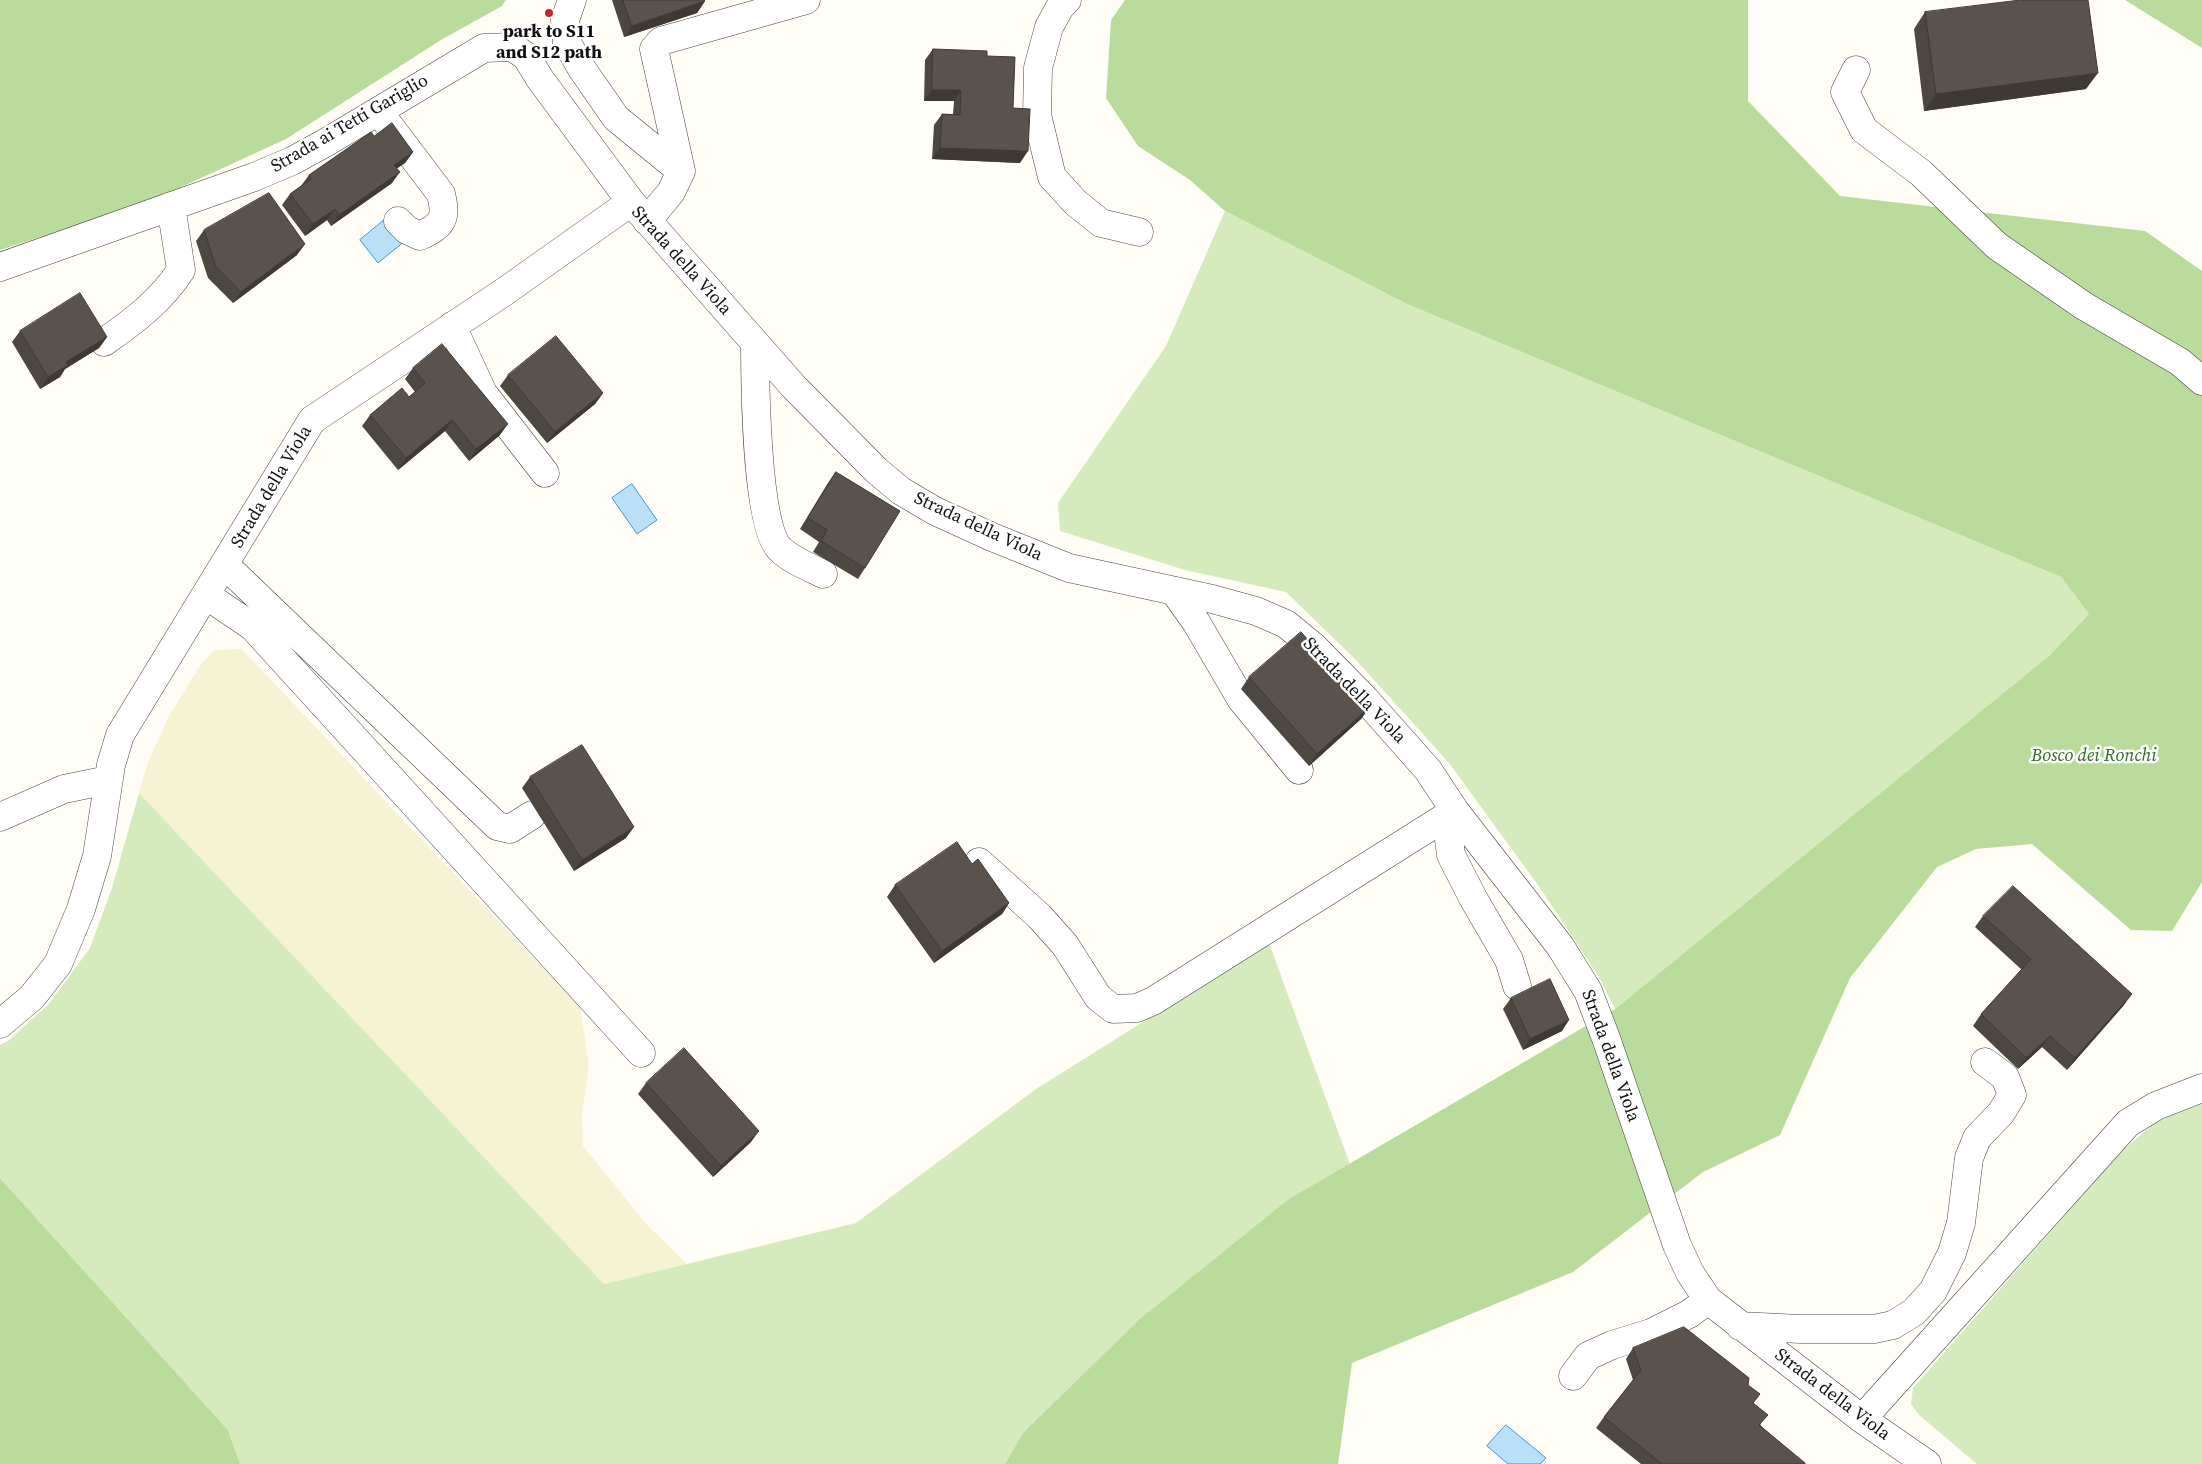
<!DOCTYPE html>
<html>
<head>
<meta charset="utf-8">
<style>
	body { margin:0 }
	canvas { display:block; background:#fffdf5 }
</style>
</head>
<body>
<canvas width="2202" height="1464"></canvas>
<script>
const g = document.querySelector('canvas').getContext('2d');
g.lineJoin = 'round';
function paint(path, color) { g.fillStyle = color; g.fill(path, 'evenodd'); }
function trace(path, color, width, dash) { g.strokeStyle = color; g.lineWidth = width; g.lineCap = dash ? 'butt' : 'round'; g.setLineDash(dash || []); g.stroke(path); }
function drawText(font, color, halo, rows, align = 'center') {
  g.font = font + ' "Source Serif 4",serif'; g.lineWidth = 5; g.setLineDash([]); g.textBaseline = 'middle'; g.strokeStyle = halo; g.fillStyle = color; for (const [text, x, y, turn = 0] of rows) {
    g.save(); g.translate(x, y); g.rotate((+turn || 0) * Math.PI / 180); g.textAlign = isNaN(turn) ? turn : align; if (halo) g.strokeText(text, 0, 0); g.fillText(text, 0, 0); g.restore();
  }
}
paint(new Path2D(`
	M 242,649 L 538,963 L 579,1000 L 589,1064 L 582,1115 L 583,1146 L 648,1226 L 687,1264 L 604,1284 L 139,793 L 148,762 L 169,716 L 201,664 L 214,650 Z`), '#f6f3d4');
paint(new Path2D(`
	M 1225,211 L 1407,304 L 2061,577 L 2089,614 L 2050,655 L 1615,1009 L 1599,977 L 1538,885 L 1449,763 L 1356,660 L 1286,592 L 1185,570 L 1060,531 L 1058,503 L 1166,346 Z
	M 139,793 L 604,1284 L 856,1223 L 1036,1089 L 1269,943 L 1351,1167 L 1023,1433 L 1005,1464 L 240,1464 L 228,1430 L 0,1178 L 0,1045 L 8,1041 L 48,1005 L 90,948 L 112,888 Z
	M 2202,1103 L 2202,1464 L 1977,1464 L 1919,1415 L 1911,1404 L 1913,1388 L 2120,1153 L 2152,1125 L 2174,1114 Z`), '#d5ebbd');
paint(new Path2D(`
	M 0,0 L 506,0 L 502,6 L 441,40 L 286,139 L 151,201 L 0,250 Z
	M 1125,0 L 1748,0 L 1748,101 L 1840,196 L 2145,231 L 2202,271 L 2202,882 L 2172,931 L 2131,930 L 2032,844 L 1976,849 L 1937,867 L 1850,978 L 1780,1135 L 1703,1172 L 1573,1272 L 1352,1363 L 1338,1464 L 1005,1464 L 1023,1433 L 1140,1319 L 1289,1199 L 1615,1009 L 2050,655 L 2089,614 L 2061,577 L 1407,304 L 1225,211 L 1190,180 L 1138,146 L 1106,98 L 1111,20 Z
	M 2125,0 L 2202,0 L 2202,48 Z
	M 0,1178 L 228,1430 L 240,1464 L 0,1464 Z`), '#b9dc9c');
const water = new Path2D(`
	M 388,217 L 406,240 L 378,263 L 360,240 Z
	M 632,484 L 657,520 L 637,534 L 612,498 Z
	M 1506,1425 L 1546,1458 L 1540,1464 L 1508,1464 L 1487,1446 Z`);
paint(water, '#b9e0f7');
trace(water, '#3f96cf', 1);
const minor = new Path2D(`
	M 572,0 L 565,20 L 567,43 L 582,69 L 616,118 L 681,171
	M 1067,0 L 1060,7 L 1049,27 L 1038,68 L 1037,115 L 1052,177 L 1076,203 L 1101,223 L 1139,232
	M 1856,70 L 1845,92 L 1864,130 L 1921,173 L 1997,246 L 2084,306 L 2180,362 L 2202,381
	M 388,124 L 441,194 C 447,219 443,225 420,236 L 407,230 L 398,221
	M 647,221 L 671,192 L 681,171 L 654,49 L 661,41 L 806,0
	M 0,267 L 254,177 L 292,161 L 325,143 L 484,48 L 512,47 L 526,56 L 540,79 L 631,202
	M 452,326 L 483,393 L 545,473
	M 104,342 C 133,322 162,300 181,270 L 171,206
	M 755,343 C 755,378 756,529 780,549 C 791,560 809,567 823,574
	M 225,565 L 497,826 L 510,829 L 532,815
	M 1174,591 L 1196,622 L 1241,699 L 1299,770
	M 206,595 L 253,627 L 641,1053
	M 1455,811 L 1449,839 L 1451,855 L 1473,898 L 1509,960 L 1517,986
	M 0,817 L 64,789 L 108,780
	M 979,862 L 1039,916 L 1065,945 L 1098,997 L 1113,1009 L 1137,1008 L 1153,1001 L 1455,811
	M 0,1024 L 32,997 L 58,964 L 81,909 L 97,856 L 111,765 L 120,735 L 312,420 L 504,292 L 631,202 L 794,387 L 876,470 L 901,491 L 935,511 L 992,537 L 1069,568 L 1212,599 L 1256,611 L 1286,624 L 1314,647 L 1365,699 L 1428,770 L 1455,811 L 1560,946 L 1588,991 L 1607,1041 L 1677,1245 L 1690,1273 L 1708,1300 L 1862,1419 L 1927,1464
	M 1740,1326 L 1800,1329 L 1874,1329 L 1893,1325 L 1914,1312 L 1933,1291 L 1952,1253 L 1961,1223 L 1969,1158 L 1977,1138 L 2001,1113 L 2012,1095 L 2005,1077 L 1985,1062
	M 1573,1376 L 1588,1356 L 1612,1345 L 1651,1333 L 1689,1314 L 1708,1300
	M 1862,1419 L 2128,1123 L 2156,1106 L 2202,1088`);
trace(minor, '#444', 29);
trace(minor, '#fff', 28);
paint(new Path2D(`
	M 612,0 L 704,0 L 705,1 L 697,13 L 624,37 Z
	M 1925,12 L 2086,89 L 1924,111 L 1914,29 Z
	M 933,49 L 987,56 L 1013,108 L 1020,163 L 932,159 L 934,125 L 942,114 L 953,114 L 954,101 L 924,101 L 925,60 Z
	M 374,136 L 413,152 L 405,163 L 397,168 L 392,183 L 331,226 L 327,220 L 305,236 L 282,205 L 290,194 L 301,186 L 309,175 Z
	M 204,230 L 297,255 L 233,303 L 208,278 L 196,241 Z
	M 20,331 L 107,337 L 99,348 L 65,369 L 60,377 L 40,389 L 12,342 Z
	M 413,368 L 500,435 L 469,461 L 445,431 L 398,470 L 362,426 L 370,415 L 409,397 L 415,392 L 405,379 Z
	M 508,375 L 603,393 L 595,404 L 547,443 L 500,386 Z
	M 836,472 L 865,568 L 858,579 L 813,552 L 819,542 L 800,529 L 828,483 Z
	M 1249,677 L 1369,708 L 1361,719 L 1309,766 L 1241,689 Z
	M 530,777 L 626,838 L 574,871 L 522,788 Z
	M 972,864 L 1009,903 L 1002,914 L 934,963 L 887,897 L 895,885 Z
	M 1983,916 L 2124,1005 L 2067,1070 L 2042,1047 L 2018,1069 L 1973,1026 L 1981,1014 L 2022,970 L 1975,927 Z
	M 1511,998 L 1562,1031 L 1523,1050 L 1503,1009 Z
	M 646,1083 L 751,1142 L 713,1177 L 638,1094 Z
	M 1633,1348 L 1748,1385 L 1761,1426 L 1805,1464 L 1641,1464 L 1596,1428 L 1604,1417 L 1633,1380 L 1626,1359 Z`), '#4d4742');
paint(new Path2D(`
	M 705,1 L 697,13 L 624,37 L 632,26 Z
	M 2098,73 L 2086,89 L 1924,111 L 1936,94 Z
	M 932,90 L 961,90 L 954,101 L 924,101 Z
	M 940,148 L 1028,151 L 1020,163 L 932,159 Z
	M 413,152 L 405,163 L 386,176 L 394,165 Z
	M 400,172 L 392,183 L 331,226 L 339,215 Z
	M 335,209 L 327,220 L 305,236 L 313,224 Z
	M 305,244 L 297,255 L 233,303 L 241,292 Z
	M 107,337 L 99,348 L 65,369 L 60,377 L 40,389 L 48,377 L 66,362 Z
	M 603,393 L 595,404 L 547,443 L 555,432 Z
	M 452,420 L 445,431 L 398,470 L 406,458 Z
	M 508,424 L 500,435 L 469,461 L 476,449 Z
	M 1369,708 L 1361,719 L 1309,766 L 1317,754 Z
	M 634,827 L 626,838 L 574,871 L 582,860 Z
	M 1009,903 L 1002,914 L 934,963 L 942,951 Z
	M 2132,994 L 2124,1005 L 2067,1070 L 2075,1058 Z
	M 1569,1020 L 1562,1031 L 1523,1050 L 1530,1039 Z
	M 2050,1036 L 2042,1047 L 2018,1069 L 2026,1058 Z
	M 759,1131 L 751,1142 L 713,1177 L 721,1166 Z`), '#3f3936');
const building = new Path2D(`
	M 623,0 L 704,0 L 705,1 L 632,26 Z
	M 2021,0 L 2088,0 L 2098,73 L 1936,94 L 1925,12 Z
	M 933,49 L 987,51 L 987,56 L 1015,57 L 1013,108 L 1030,109 L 1028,151 L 940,148 L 942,114 L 960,115 L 961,90 L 932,90 Z
	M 392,123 L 413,152 L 394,165 L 400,172 L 339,215 L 335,209 L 313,224 L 290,194 L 311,179 L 309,175 L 371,132 L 374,136 Z
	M 269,193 L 305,244 L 241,292 L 216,267 L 204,230 Z
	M 80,293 L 107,337 L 66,362 L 68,365 L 48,377 L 20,331 Z
	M 556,336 L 603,393 L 555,432 L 508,375 Z
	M 442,344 L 508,424 L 476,449 L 452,420 L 406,458 L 370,415 L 402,388 L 409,397 L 425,383 L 413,368 Z
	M 836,472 L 900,511 L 865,568 L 821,541 L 827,530 L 808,518 Z
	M 1301,632 L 1369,708 L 1317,754 L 1249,677 Z
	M 582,745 L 634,827 L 582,860 L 530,777 Z
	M 957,842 L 972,864 L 978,859 L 1009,903 L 942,951 L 895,885 Z
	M 2013,886 L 2132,994 L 2075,1058 L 2050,1036 L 2026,1058 L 1981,1014 L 2031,959 L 1983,916 Z
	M 1550,979 L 1569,1020 L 1530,1039 L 1511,998 Z
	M 684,1048 L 759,1131 L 721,1166 L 646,1083 Z
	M 1684,1327 L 1749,1378 L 1748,1385 L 1760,1394 L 1753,1403 L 1768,1415 L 1759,1425 L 1805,1463 L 1805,1464 L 1662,1464 L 1604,1417 L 1641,1370 L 1633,1348 Z`);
paint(building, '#5a524d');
trace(building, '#3f3936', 1);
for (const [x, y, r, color] of [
	[549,13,5,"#c4262e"]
]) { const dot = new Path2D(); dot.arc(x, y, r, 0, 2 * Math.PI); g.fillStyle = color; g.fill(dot); trace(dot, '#fff', 2); }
drawText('bold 18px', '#111', '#fff', [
	["park to S11",549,32],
	["and S12 path",549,53]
]);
drawText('18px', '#111', '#fff', [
	["Strada ai Tetti Gariglio",350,124,-30],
	["Strada della Viola",681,261,48],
	["Strada della Viola",272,487,-59],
	["Strada della Viola",978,527,25],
	["Strada della Viola",1354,691,46],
	["Strada della Viola",1610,1056,70],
	["Strada della Viola",1832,1395,37]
]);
drawText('italic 18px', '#2f6b1f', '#fff', [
	["Bosco dei Ronchi",2094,756]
]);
</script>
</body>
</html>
